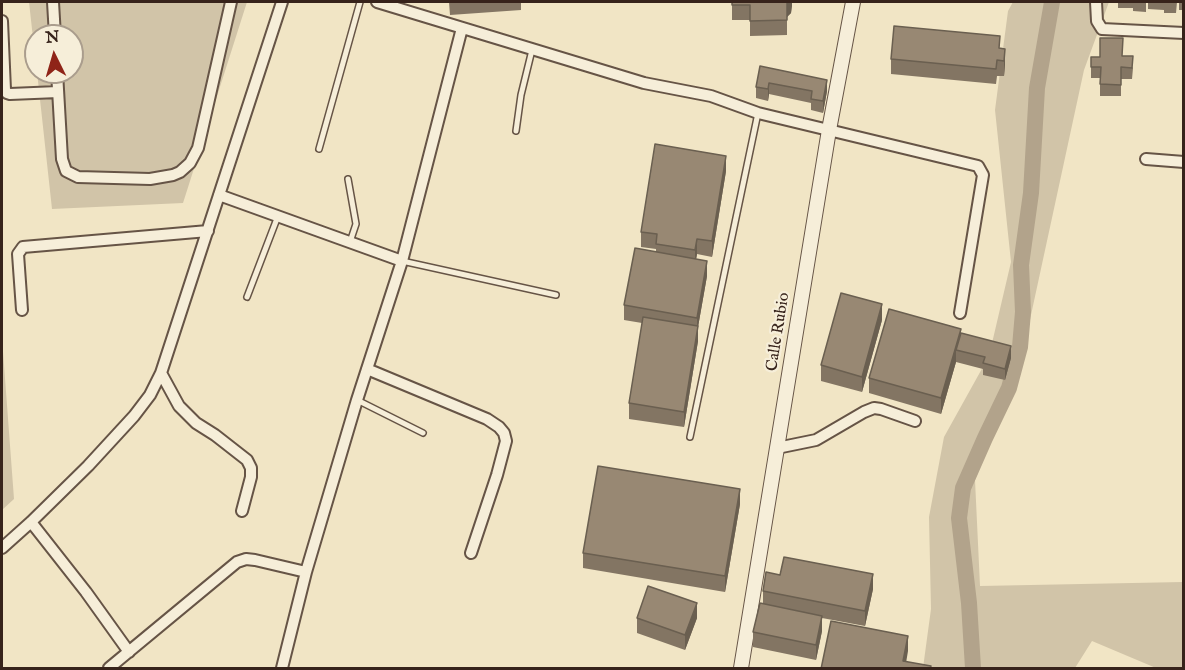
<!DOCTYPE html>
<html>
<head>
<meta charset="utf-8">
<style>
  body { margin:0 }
  #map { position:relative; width:1185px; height:670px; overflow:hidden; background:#f1e5c5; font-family:"IM FELL English",serif }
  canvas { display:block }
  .frame { position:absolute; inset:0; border:3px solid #37231b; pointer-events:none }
  .north { position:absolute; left:24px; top:24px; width:60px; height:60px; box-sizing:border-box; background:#f6eed9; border:2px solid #aa9d8d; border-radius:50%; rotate:355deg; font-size:16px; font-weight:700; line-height:24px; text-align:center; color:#37231b }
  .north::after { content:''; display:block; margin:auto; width:21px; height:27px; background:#8f2418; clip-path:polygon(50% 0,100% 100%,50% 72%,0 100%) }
</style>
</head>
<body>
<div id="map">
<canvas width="1185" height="670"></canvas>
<div class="frame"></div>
<div class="north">N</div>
</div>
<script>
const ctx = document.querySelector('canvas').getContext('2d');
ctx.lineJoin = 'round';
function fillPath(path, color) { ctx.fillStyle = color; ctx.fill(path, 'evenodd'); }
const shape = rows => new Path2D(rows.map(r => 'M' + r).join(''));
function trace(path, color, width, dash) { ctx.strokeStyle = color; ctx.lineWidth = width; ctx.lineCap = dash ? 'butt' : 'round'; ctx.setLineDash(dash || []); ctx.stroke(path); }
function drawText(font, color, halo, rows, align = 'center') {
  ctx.font = font + ' "IM FELL English",serif'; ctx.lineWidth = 4.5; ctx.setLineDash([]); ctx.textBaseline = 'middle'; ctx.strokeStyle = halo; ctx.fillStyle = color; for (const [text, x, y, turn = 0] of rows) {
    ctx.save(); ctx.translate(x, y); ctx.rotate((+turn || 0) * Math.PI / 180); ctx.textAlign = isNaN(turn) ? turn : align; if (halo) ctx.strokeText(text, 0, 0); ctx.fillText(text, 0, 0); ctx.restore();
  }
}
const green = shape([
  [29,2,247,2,183,203,52,209,37,72,72,72,72,36,36,36,36,65],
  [1013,2,1109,2,1084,70,1018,375,975,480,980,586,1183,582,1183,668,1156,668,1092,641,1075,668,923,668,931,609,929,517,944,437,989,356,1011,262,995,110,1008,11],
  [2,338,14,499,2,510]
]);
const river = shape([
  [973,668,969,603,959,518,963,488,985,438,1009,388,1020,347,1023,312,1021,265,1031,193,1037,88,1052,2]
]);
const service = shape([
  [516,131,521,95,532,50],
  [319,149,360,2],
  [348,179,356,224,350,242],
  [402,261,556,295],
  [247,297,278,216],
  [357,400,423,433],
  [690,437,758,113]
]);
const minor = shape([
  [53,2,55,36],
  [377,2,644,83,711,96,758,113,978,166,983,175,960,313],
  [1096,2,1097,21,1102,29,1184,33],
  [2,21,5,90,7,93,10,94,58,92],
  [57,72,62,159,66,171,78,177,150,179,173,175,180,172,190,163,198,148,231,2],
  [1146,159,1184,162],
  [219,195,402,261],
  [22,310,18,254,23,247,208,231],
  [367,369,487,419,499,427,504,433,506,441,497,475,471,553],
  [161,373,179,406,196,423,215,435,247,460,251,468,251,477,242,511],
  [777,448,816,440,864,412,874,408,881,409,915,421],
  [31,522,86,592,129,652],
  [2,548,31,522,88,466,134,416,150,395,161,373,282,2],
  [109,668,237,562,246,559,255,560,306,572],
  [282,668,306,572,357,400,402,261,462,28]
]);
const tertiary = shape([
  [741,668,829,130,853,2]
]);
const wall = shape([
  [449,2,521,2,521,10,450,15],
  [732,2,792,2,791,13,787,17,787,35,750,36,750,20,732,20],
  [1118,2,1146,2,1146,12,1133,11,1133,8,1118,8],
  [1148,2,1177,2,1176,13,1164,13,1164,10,1148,9],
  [1179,2,1184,2,1184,10,1179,10],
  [1000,48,1005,64,1004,76,997,76,996,84,891,74,891,59],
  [1122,56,1133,68,1132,79,1121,79,1121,96,1100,96,1100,78,1091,78,1091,67,1100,57],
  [760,66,827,91,823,113,811,110,811,103,769,94,768,101,756,98,756,87],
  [726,171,712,257,697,254,696,259,707,276,698,327,698,341,684,427,629,419,629,403,642,323,624,320,624,305,656,251,656,249,641,247,641,232],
  [882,320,862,392,821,381,821,365],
  [961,333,1011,358,1005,380,983,375,983,369,956,362,941,414,869,393,869,378],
  [740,504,725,592,583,568,583,553],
  [780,575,873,589,865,626,822,618,822,631,816,660,753,647,753,632,763,603,763,591],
  [637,618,697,618,685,650,637,633]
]);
const shadedWall = shape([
  [787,2,792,2,792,6,791,13,787,17],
  [1005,49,1005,64,1004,76,1004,61],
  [827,80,827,91,823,113,823,101],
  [769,83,769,94,768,101,768,89],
  [726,156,726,171,712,257,712,241],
  [697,239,697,254,695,266,695,250],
  [707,261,707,276,698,327,698,341,684,427,684,412,697,333,697,318],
  [882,304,882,320,862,392,862,377],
  [961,329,961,345,956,350,956,362,941,414,941,398],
  [1011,346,1011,358,1005,380,1005,369],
  [740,489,740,504,725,592,725,576],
  [873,574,873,589,865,626,865,611],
  [697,603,697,618,685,650,685,635],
  [822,616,822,631,816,660,816,645],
  [908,636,908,651,905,669,903,661]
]);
const building = shape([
  [732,2,787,2,787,20,750,21,750,5,732,5,732,2],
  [894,26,1000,36,999,48,1005,49,1004,61,997,60,996,69,891,59,894,26],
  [1100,38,1123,38,1122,56,1133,56,1132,68,1121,67,1121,85,1100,84,1101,67,1091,67,1091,57,1100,57,1100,38],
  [760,66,827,80,823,101,811,99,812,91,769,83,768,89,756,87,760,66],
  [655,144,726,156,712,241,697,239,695,250,656,244,657,234,641,232,655,144],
  [635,248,707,261,697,318,624,305,635,248],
  [841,293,882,304,862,377,821,365,841,293],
  [889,309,961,329,941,398,869,378,889,309],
  [643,317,698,326,684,412,629,403,643,317],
  [961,333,1011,346,1005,369,983,363,985,357,956,350,961,333],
  [598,466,740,489,725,576,583,553,598,466],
  [784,557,873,574,865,611,763,591,766,572,780,575,784,557],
  [648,586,697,603,685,635,637,618,648,586],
  [760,603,822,616,816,645,753,632,760,603],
  [831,621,908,636,903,661,931,666,930,669,821,669,831,621]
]);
const streetNames = [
  ["Calle Rubio",779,332,-81]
];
fillPath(green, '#d1c4a8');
trace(river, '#b2a38b', 16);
trace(service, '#665446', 8);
trace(minor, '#665446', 14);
trace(tertiary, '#665446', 16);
trace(service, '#f6eed9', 5);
trace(minor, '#f6eed9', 10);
trace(tertiary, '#f6eed9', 14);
fillPath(wall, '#837563');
fillPath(shadedWall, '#6a5f50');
fillPath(building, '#988873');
trace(building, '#6a5f50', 1.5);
drawText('16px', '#37231b', '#f6eed9', streetNames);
</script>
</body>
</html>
